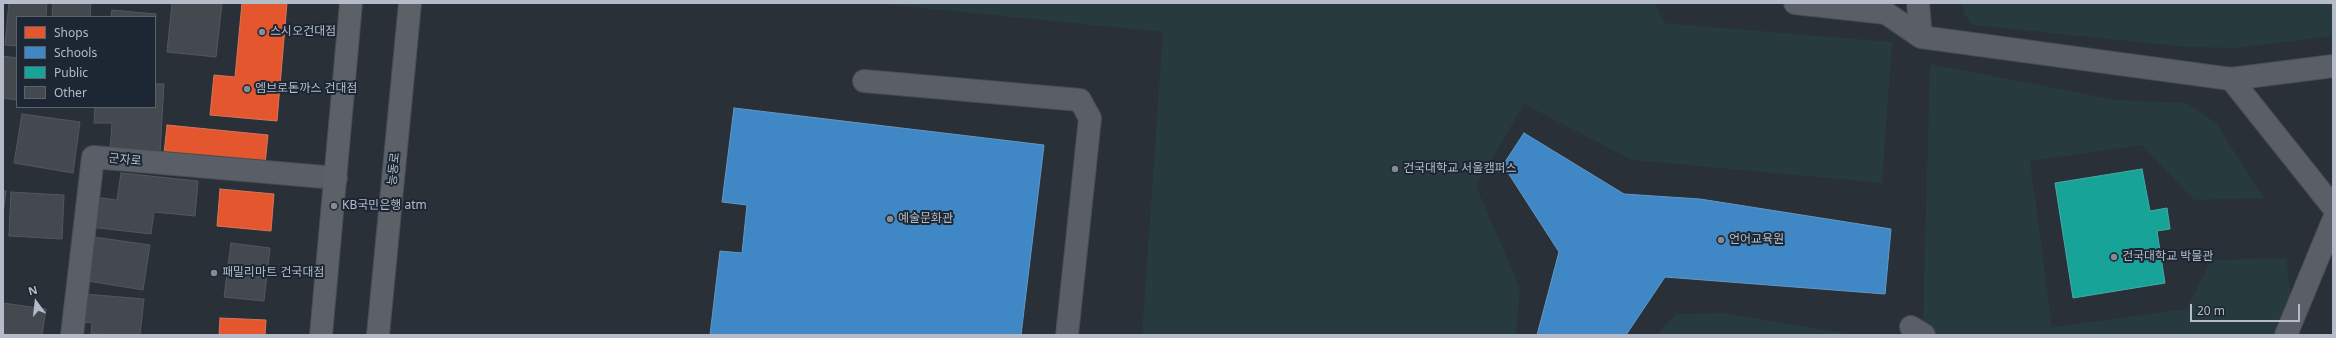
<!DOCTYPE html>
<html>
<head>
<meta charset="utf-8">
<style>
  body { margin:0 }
  #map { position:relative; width:2336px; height:338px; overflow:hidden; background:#2a3038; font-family:"Noto Sans",sans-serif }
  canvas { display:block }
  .frame { position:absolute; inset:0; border:4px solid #b4bcc9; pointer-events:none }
  .legend { position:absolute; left:16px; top:16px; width:140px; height:92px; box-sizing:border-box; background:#1d2633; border:1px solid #59626f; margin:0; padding:5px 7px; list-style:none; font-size:12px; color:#b4bcc9 }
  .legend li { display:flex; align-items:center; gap:8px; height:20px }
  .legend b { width:20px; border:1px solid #59626f }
  .north { position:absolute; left:16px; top:282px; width:40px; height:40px; -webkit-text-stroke:3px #1d2633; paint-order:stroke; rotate:345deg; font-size:11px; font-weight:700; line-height:16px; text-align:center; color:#b4bcc9 }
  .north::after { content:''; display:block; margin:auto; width:14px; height:18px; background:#b4bcc9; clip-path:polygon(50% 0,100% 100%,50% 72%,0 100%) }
  .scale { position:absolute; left:2190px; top:304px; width:110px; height:18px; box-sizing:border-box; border:2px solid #b4bcc9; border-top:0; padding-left:5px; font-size:12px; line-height:14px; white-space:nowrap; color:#b4bcc9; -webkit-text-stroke:3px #1d2633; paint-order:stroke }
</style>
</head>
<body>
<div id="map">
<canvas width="2336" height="338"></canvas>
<div class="frame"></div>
<ul class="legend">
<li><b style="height:11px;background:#e4572e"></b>Shops</li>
<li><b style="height:11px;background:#3f88c5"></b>Schools</li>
<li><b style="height:11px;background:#17a398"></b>Public</li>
<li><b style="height:11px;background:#444950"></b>Other</li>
</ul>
<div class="north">N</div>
<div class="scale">20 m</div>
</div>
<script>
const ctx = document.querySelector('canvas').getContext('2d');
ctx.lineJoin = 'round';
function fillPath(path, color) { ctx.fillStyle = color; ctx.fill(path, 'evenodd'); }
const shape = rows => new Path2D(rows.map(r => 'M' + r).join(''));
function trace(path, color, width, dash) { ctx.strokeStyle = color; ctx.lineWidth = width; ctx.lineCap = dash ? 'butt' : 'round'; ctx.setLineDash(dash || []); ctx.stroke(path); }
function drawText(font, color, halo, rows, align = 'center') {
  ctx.font = font + ' "Noto Sans","Noto Sans KR",sans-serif'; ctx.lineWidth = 4; ctx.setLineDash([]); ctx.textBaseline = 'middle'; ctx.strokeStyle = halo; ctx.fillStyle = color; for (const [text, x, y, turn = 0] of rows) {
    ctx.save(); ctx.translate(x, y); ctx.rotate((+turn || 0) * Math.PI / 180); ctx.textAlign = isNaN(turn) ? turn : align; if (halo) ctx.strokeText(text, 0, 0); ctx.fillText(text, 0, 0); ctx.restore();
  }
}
const green = shape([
  [872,3,1655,3,1664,23,1892,42,1882,183,1632,160,1524,104,1476,186,1520,288,1516,335,1142,335,1163,32],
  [1962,3,2333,3,2333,36,2235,48,2187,47,1973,25,1964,14],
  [1930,64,2117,100,2187,103,2216,123,2264,198,2194,200,2142,145,2030,161,2052,327,2187,309,2211,260,2286,258,2296,335,1912,335,1923,321],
  [1724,313,1857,335,1656,335,1676,314]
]);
const shops = shape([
  [242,3,287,3,277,121,210,115,214,75,235,77,242,3],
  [167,125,268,135,265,164,164,154,167,125],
  [220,189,274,194,271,231,217,226,220,189],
  [220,318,266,320,265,335,219,335,220,318]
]);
const schools = shape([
  [734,108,1044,145,1021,335,710,335,720,251,742,253,747,205,722,202,734,108],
  [1524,133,1624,194,1700,199,1891,229,1885,294,1665,277,1626,335,1537,335,1559,252,1503,165,1524,133]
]);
const public = shape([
  [2142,169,2150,211,2167,208,2170,229,2157,231,2165,283,2073,298,2055,183,2142,169]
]);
const building = shape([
  [9,3,47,3,46,17,17,17,17,46,5,45,9,3],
  [53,3,91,3,90,17,52,17,53,3],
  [172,3,222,3,216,57,167,52,172,3],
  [112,10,156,14,155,29,155,17,111,17,112,10],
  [3,56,17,58,17,100,3,98,3,56],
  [155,84,164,84,160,153,110,150,112,123,94,123,95,107,155,107,155,84],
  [22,114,80,122,73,173,14,163,22,114],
  [121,173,198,181,195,216,154,212,151,234,90,227,93,197,117,200,121,173],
  [3,191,6,191,3,215,3,191],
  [11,192,64,195,62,239,9,236,11,192],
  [94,237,150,245,143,290,88,281,94,237],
  [231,243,270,248,264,301,224,297,231,243],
  [85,294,144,299,140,335,91,334,92,323,82,322,85,294],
  [3,303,46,309,42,335,3,335,3,303]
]);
const minor = shape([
  [1795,3,1886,13,1921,37,2231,79],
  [1918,3,1921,37],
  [2333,66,2231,79,2333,207],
  [864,81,1080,100,1090,118,1067,335],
  [1911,327,1924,335],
  [72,335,93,157,336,178],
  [2286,335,2333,221]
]);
const major = shape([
  [321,335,351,3],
  [378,335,410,3]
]);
const markers = [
  [262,32,4,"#848b96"],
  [247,89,4,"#848b96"],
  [1395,169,4,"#848b96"],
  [334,206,4,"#848b96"],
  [890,219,4,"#848b96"],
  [1721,240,4,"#848b96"],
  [2114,257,4,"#848b96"],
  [214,273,4,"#848b96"]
];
const poiNames = [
  ["스시오건대점",270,32],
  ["엠브로돈까스 건대점",255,89],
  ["건국대학교 서울캠퍼스",1403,169],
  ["KB국민은행 atm",342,206],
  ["예술문화관",898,219],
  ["언어교육원",1729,240],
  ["건국대학교 박물관",2122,257],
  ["패밀리마트 건국대점",222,273]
];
const streetNames = [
  ["군자로",125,160,5],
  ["능동로",394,169,-84]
];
fillPath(green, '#273a3e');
fillPath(shops, '#e4572e');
trace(shops, '#d6755c', 1);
fillPath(schools, '#3f88c5');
trace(schools, '#6298c6', 1);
fillPath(public, '#17a398');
trace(public, '#46aaa7', 1);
fillPath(building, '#444950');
trace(building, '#52575f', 1);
trace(minor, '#484c53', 24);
trace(major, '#484c55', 24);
trace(minor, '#5a5e66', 22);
trace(major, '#5c6168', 22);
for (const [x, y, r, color] of markers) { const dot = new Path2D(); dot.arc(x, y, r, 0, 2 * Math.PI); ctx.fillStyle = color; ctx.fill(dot); trace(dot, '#1d2633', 1.5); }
drawText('12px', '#b4bcc9', '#1d2633', poiNames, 'left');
drawText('12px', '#b4bcc9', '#1d2633', streetNames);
</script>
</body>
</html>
